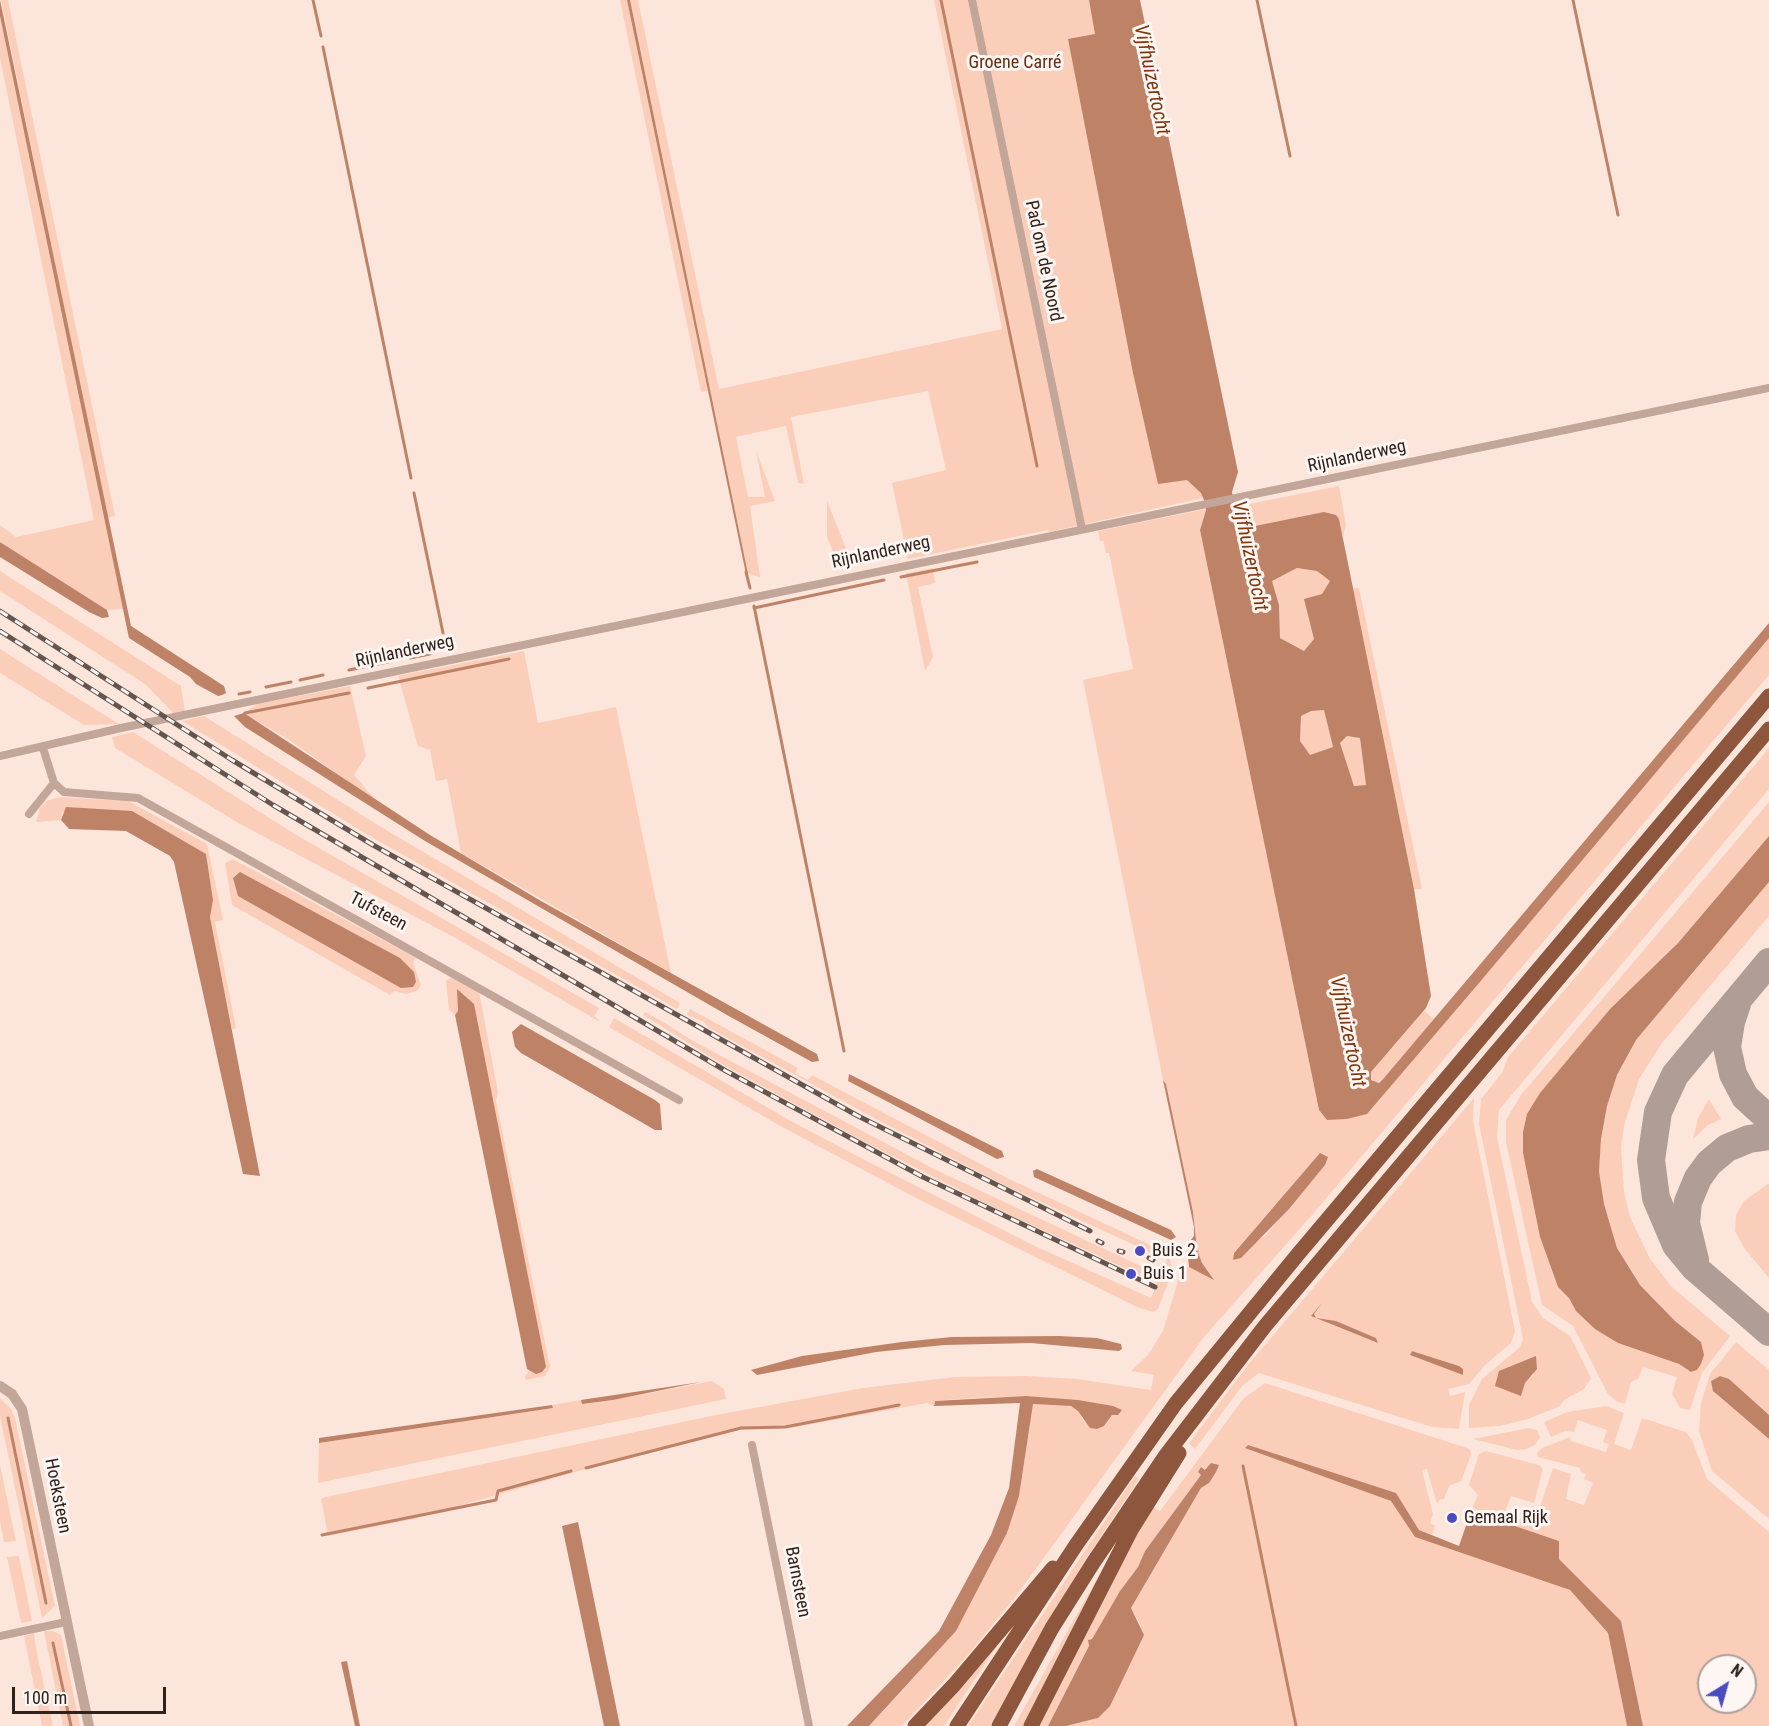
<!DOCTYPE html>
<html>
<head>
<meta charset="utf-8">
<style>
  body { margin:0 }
  #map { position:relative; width:1769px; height:1726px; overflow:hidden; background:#fce6dc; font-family:"Roboto Condensed",sans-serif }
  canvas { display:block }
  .north { position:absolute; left:1697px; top:1654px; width:60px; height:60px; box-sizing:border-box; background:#fef6f3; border:2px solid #aba19d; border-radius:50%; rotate:37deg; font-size:16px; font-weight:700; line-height:24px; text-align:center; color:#2f221d }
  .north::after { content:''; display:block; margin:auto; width:21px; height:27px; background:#4c4cc2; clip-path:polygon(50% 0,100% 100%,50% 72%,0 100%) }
  .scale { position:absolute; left:12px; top:1687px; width:154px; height:27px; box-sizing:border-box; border:3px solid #2f221d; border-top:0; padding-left:8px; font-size:18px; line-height:21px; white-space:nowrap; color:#2f221d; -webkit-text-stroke:4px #fef6f3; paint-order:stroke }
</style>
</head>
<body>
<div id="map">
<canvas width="1769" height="1726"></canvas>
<div class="north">N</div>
<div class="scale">100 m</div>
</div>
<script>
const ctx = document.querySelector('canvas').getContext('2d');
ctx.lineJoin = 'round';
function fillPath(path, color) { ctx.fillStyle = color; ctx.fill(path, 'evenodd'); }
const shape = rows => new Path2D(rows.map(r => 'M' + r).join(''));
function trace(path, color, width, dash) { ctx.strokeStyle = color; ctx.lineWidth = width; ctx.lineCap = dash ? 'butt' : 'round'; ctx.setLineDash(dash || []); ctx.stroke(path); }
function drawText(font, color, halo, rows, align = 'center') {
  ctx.font = font + ' "Roboto Condensed",sans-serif'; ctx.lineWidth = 6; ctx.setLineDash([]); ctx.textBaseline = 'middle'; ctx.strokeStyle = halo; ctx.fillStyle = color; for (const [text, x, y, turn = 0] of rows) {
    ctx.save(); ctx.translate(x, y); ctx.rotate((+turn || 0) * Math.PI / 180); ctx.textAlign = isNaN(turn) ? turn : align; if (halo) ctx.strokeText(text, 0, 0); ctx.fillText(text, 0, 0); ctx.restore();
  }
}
const green = shape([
  [1,0,8,0,115,516,107,518],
  [620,0,627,0,708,391,701,392],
  [630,0,638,0,719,389,1002,329,934,0,1092,0,1188,480,1200,489,1203,498,1049,532,1048,530,908,559,892,483,946,470,928,391,791,417,804,484,798,483,786,426,736,437,748,497,765,497,756,451,775,501,750,506,760,577,748,574],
  [0,16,104,519,124,609,107,610,0,542,0,525,16,537,94,520,0,58],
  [1339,486,1346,525,1343,537,1339,519,1255,526,1241,516,1234,507],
  [827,501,847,551,835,557,827,537],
  [1206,509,1200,530,1319,1110,1327,1120,1347,1119,1367,1114,1769,638,1769,675,1312,1215,1204,1337,1016,1596,967,1656,902,1726,869,1726,956,1631,1007,1533,1019,1496,1033,1404,1071,1406,1078,1411,1084,1422,1104,1426,1114,1413,1113,1406,1026,1396,973,1398,935,1401,934,1406,927,1403,790,1428,734,1430,613,1461,414,1519,328,1536,321,1498,716,1415,863,1388,955,1377,1026,1376,1077,1379,1151,1390,1154,1375,1131,1371,1148,1355,1163,1331,1182,1267,1189,1267,1213,1279,1202,1263,1197,1249,1193,1212,1166,1084,1163,1080,1083,680,1133,669,1109,553,1106,553,1103,541,1100,541,1098,531],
  [1325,1165,1265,1236,1232,1255,1274,1206],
  [933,568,935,583,918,587,933,657,925,671,906,573],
  [1297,568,1317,571,1330,581,1322,594,1314,639,1304,651,1280,638,1279,605,1272,581],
  [0,571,181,686,185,712,174,714,145,684,0,591],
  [1353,588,1359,588,1422,889,1414,889],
  [0,649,74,696,119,724,84,725,0,673],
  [524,651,538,723,616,707,671,973,461,853,447,779,436,781,430,750,418,746,398,676],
  [350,686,366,756,354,775,379,804,291,741,244,713,257,704],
  [1324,710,1333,747,1310,755,1300,742,1301,716,1311,711],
  [204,716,381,827,680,1003,677,1009,373,838,182,721],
  [133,732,298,836,599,1008,594,1016,602,1023,450,935,240,824,115,748,112,737],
  [1347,736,1360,738,1366,785,1354,786,1340,743],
  [1769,748,1769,789,1499,1110,1497,1137,1532,1302,1543,1318,1570,1336,1591,1378,1584,1389,1564,1400,1560,1406,1528,1419,1500,1426,1469,1428,1469,1405,1482,1379,1520,1347,1523,1339,1479,1124,1481,1099,1502,1073,1508,1057],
  [1500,1371,1534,1374,1525,1383,1521,1395],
  [60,797,128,801,207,844,223,920,215,922,236,1028,232,1029,210,917,213,900,206,854,62,812,61,820,36,822,40,808,46,801],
  [1769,802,1769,836,1678,943,1610,1009,1523,1132,1523,1153,1540,1237,1558,1287,1618,1343,1679,1364,1691,1372,1697,1370,1701,1364,1701,1342,1675,1321,1640,1285,1617,1248,1604,1204,1599,1171,1601,1139,1607,1106,1617,1075,1636,1040,1769,882,1769,916,1662,1043,1639,1079,1624,1126,1621,1148,1624,1192,1630,1217,1650,1259,1672,1287,1730,1336,1702,1373,1690,1410,1680,1408,1672,1394,1677,1377,1643,1367,1638,1379,1631,1382,1625,1404,1616,1401,1608,1394,1573,1326,1542,1305,1506,1142,1506,1120,1521,1095],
  [233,859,416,958,413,962,421,985,417,991,406,994,394,991,390,995,232,905,225,863],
  [451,977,479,992,498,1092,496,1101,550,1367,545,1376,526,1380,525,1377,530,1369,458,1012,455,1015,449,1010,446,981],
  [690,1009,798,1068,795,1073,808,1080,812,1075,1007,1178,1161,1250,1169,1257,1173,1270,1158,1309,1153,1312,1137,1307,922,1201,784,1128,609,1027,614,1018,789,1120,857,1156,1037,1247,1151,1298,1157,1283,995,1208,863,1141,722,1064,643,1015,645,1012,660,1020,693,1041,934,1169,1160,1275,1167,1260,1004,1185,874,1118,709,1028,704,1022,687,1015],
  [1424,1011,1434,1019,1384,1078,1375,1083,1370,1076,1371,1072],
  [1474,1098,1473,1121,1515,1331,1511,1343,1485,1365,1469,1384,1448,1389,1450,1396,1465,1392,1459,1429,1432,1427,1259,1373,1243,1385,1195,1449,1189,1443,1248,1365],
  [1323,1321,1336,1321,1376,1338,1378,1343],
  [1412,1351,1459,1366,1463,1374,1410,1355],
  [1709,1099,1721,1119,1708,1125,1693,1139,1698,1118],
  [1769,1183,1769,1278,1744,1248,1735,1231,1736,1215,1744,1201],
  [1736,1342,1769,1370,1769,1415,1721,1376,1712,1380,1717,1395,1769,1439,1769,1519,1712,1471,1699,1431,1701,1403,1710,1374],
  [712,1381,724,1389,726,1399,318,1483,319,1443,552,1408,552,1405,581,1400,582,1404,613,1400],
  [1265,1383,1470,1449,1471,1455,1461,1481,1449,1486,1444,1499,1440,1499,1437,1504,1427,1469,1422,1470,1433,1514,1430,1523,1435,1526,1432,1535,1419,1530,1396,1493,1246,1448,1392,1501,1415,1537,1570,1590,1608,1633,1627,1726,1066,1726,1098,1718,1141,1626,1131,1608,1201,1488,1209,1483,1205,1470,1201,1468,1198,1472,1201,1475,1145,1551,1138,1567,1120,1591,1092,1639,1088,1640,1089,1646,1048,1726,1036,1726,1116,1566,1153,1507,1160,1511,1244,1398],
  [0,1398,11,1409,15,1418,55,1606,42,1618,0,1416],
  [1606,1406,1624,1413,1614,1444,1631,1450,1642,1418,1686,1432,1692,1440,1707,1479,1769,1532,1769,1726,1643,1726,1621,1621,1559,1559,1559,1541,1471,1511,1478,1495,1469,1485,1479,1454,1486,1451,1539,1465,1543,1469,1534,1503,1511,1496,1505,1512,1534,1524,1553,1468,1571,1474,1566,1499,1584,1505,1593,1483,1584,1479,1586,1474,1580,1471,1580,1468,1538,1457,1537,1453,1542,1448,1570,1437,1571,1441,1606,1452,1609,1444,1603,1442,1607,1430,1578,1420,1574,1432,1565,1431,1551,1437,1544,1422,1567,1412],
  [1709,1666,1745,1666,1745,1702,1709,1702],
  [1529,1428,1537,1430,1540,1437,1535,1445,1526,1449,1517,1450,1473,1439],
  [0,1464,0,1465,16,1541,4,1542,0,1521],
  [1135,1476,1139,1479,1083,1563,990,1726,968,1726],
  [19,1556,32,1621,21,1623,7,1557],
  [1099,1575,1101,1576,1028,1726,1014,1726],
  [44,1631,53,1631,61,1635,80,1726,63,1726],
  [34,1633,37,1654,53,1726,42,1726,24,1636],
  [1003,1637,944,1726,919,1726]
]);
const water = shape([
  [0,0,131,626,224,686,226,693,222,695,218,696,196,684,190,677,129,638,0,16],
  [627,0,630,0,748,574,746,574],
  [1089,0,1140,0,1238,472,1232,492,1235,509,1246,521,1255,526,1324,512,1336,515,1339,519,1414,889,1431,996,1426,1008,1371,1072,1371,1080,1379,1083,1384,1078,1769,623,1769,638,1479,983,1367,1114,1347,1119,1327,1120,1319,1110,1200,530,1206,510,1204,500,1201,493,1187,480,1158,484,1133,373,1068,39,1095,34],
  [1297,568,1317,571,1330,581,1322,594,1304,599,1314,639,1304,651,1280,638,1279,605,1272,581],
  [1324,710,1333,747,1310,755,1300,741,1301,716,1311,711],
  [1347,736,1360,738,1366,785,1354,786,1340,743],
  [0,542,107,610,109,617,102,618,89,612,0,557],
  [244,713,430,835,541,901,817,1054,819,1061,812,1062,727,1015,425,841,245,727,234,716],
  [66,807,132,811,206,854,213,900,210,917,260,1176,243,1174,174,862,170,856,126,831,69,829,61,820],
  [1769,836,1769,882,1636,1040,1617,1075,1607,1106,1601,1139,1599,1171,1604,1204,1617,1248,1640,1285,1675,1321,1701,1342,1704,1355,1701,1364,1697,1370,1691,1372,1679,1364,1618,1343,1595,1329,1576,1311,1569,1298,1558,1287,1540,1237,1523,1153,1523,1132,1527,1114,1540,1093,1610,1009,1678,943],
  [240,872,400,958,414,972,416,982,413,987,401,988,238,896,233,878],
  [457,989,474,1004,546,1367,542,1372,536,1374,527,1369,455,1015,458,1011],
  [521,1024,655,1100,660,1104,662,1130,655,1130,521,1053,515,1047,512,1032],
  [849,1074,1002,1151,1004,1157,997,1159,848,1081],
  [1163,1080,1166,1084,1193,1212,1197,1249,1202,1263,1214,1280,1189,1267,1187,1245,1194,1236,1194,1227],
  [1320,1153,1328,1157,1325,1165,1289,1209,1241,1258,1233,1260,1234,1253],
  [1037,1169,1171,1230,1176,1237,1171,1240,1034,1177,1033,1171],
  [1322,1303,1314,1314,1316,1318,1336,1321,1376,1338,1378,1343,1311,1316],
  [1059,1336,1097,1338,1121,1344,1122,1349,1119,1351,1031,1343,944,1345,876,1352,757,1375,751,1370,802,1356,902,1342,952,1337],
  [1412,1351,1459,1366,1463,1369,1463,1375,1410,1355],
  [1536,1356,1537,1369,1525,1383,1521,1396,1495,1386,1499,1371],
  [1720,1376,1729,1379,1769,1415,1769,1439,1713,1391,1711,1381],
  [701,1382,613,1400,582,1404,581,1400],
  [1026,1396,1078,1400,1113,1406,1122,1410,1118,1415,1112,1415,1104,1426,1097,1429,1090,1428,1078,1411,1071,1406,1033,1404,1019,1496,1007,1533,956,1631,869,1726,847,1726,939,1631,991,1535,1009,1488,1020,1403,934,1406,935,1401],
  [552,1405,553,1408,319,1443,319,1438],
  [1248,1445,1396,1493,1419,1530,1459,1546,1471,1511,1559,1541,1559,1559,1621,1621,1643,1726,1627,1726,1608,1633,1570,1590,1415,1537,1391,1501,1245,1448],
  [1211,1463,1219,1465,1216,1472,1209,1483,1201,1488,1131,1608,1144,1635,1110,1706,1098,1718,1066,1726,1048,1726,1089,1646,1088,1640,1092,1639,1120,1591,1138,1567,1145,1551,1201,1475,1198,1472,1201,1467,1205,1470],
  [578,1522,620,1726,604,1726,562,1526],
  [347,1661,360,1726,355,1726,341,1662]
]);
const stream = shape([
  [313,0,321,36],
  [941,0,1037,466],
  [1257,0,1290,156],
  [1573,0,1618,215],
  [323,47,411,478],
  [414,493,443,633],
  [746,572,750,588],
  [901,577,977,562],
  [754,606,844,1051],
  [754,608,884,580],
  [410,658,430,654],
  [349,670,392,661],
  [300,680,323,675],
  [266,687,291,682],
  [368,688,509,659],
  [239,694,250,692],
  [245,713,349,693],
  [8,1418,46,1603],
  [1243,1466,1296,1726],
  [586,1468,741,1428,785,1427,899,1405],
  [322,1535,496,1500,498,1491,571,1471],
  [53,1643,71,1726]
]);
const taxiway = shape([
  [1769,962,1675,1075,1658,1112,1651,1160,1656,1198,1676,1245,1695,1268,1769,1332],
  [1737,1004,1731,1022,1727,1047,1733,1074,1745,1097,1769,1119],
  [1695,1260,1686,1223,1688,1202,1698,1178,1709,1163,1727,1148,1749,1139,1769,1136]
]);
const minor = shape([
  [972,0,1082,529],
  [43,748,54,783,64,792,138,798,679,1100],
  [0,756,121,728,1769,388],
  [29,814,54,783],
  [752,1445,809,1726],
  [0,1636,66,1622]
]);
const tertiary = shape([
  [0,1386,12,1394,22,1409,89,1726]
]);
const motorway = shape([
  [915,1726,954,1685,1053,1568],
  [957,1726,1076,1545,1176,1403,1299,1253,1769,696],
  [999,1726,1052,1628,1093,1563,1166,1455,1265,1326,1769,729],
  [1031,1726,1131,1530,1179,1453]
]);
const rail = shape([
  [0,611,232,760,373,845,858,1116,1090,1231],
  [0,631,273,805,726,1071,923,1177,1155,1287],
  [1098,1241,1102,1243],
  [1119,1251,1123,1252],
  [1149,1258,1153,1260]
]);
const markers = [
  [1140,1251,6,"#4c4cc2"],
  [1131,1274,6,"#4c4cc2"],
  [1452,1518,6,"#4c4cc2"]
];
const parkNames = [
  ["Groene Carré",1015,63]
];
const streetNames = [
  ["Pad om de Noord",1043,261,78],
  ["Rijnlanderweg",1357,457,-12],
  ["Rijnlanderweg",881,553,-12],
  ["Rijnlanderweg",405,652,-12],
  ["Tufsteen",378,912,28],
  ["Hoeksteen",57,1496,79],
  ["Barnsteen",797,1582,79]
];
const poiNames = [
  ["Buis 2",1152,1251],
  ["Buis 1",1143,1274],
  ["Gemaal Rijk",1464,1518]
];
const waterNames = [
  ["Vijfhuizertocht",1151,80,78],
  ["Vijfhuizertocht",1249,556,78],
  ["Vijfhuizertocht",1347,1032,78]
];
fillPath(green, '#fbceba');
fillPath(water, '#be8267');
trace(stream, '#be8267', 3);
trace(taxiway, '#b09e96', 28);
trace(minor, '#c2a699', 8);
trace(tertiary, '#c2a699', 10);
trace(motorway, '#8e563c', 15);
trace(rail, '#65554f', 5);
trace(rail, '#fef6f3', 3, [9]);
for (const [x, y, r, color] of markers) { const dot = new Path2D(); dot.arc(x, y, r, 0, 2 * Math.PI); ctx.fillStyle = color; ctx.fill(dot); trace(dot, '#fef6f3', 2); }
drawText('18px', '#662d10', '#fef6f3', parkNames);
drawText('18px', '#2f221d', '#fef6f3', streetNames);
drawText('18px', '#2f221d', '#fef6f3', poiNames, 'left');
drawText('italic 20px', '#7f350b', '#fef6f3', waterNames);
</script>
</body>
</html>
